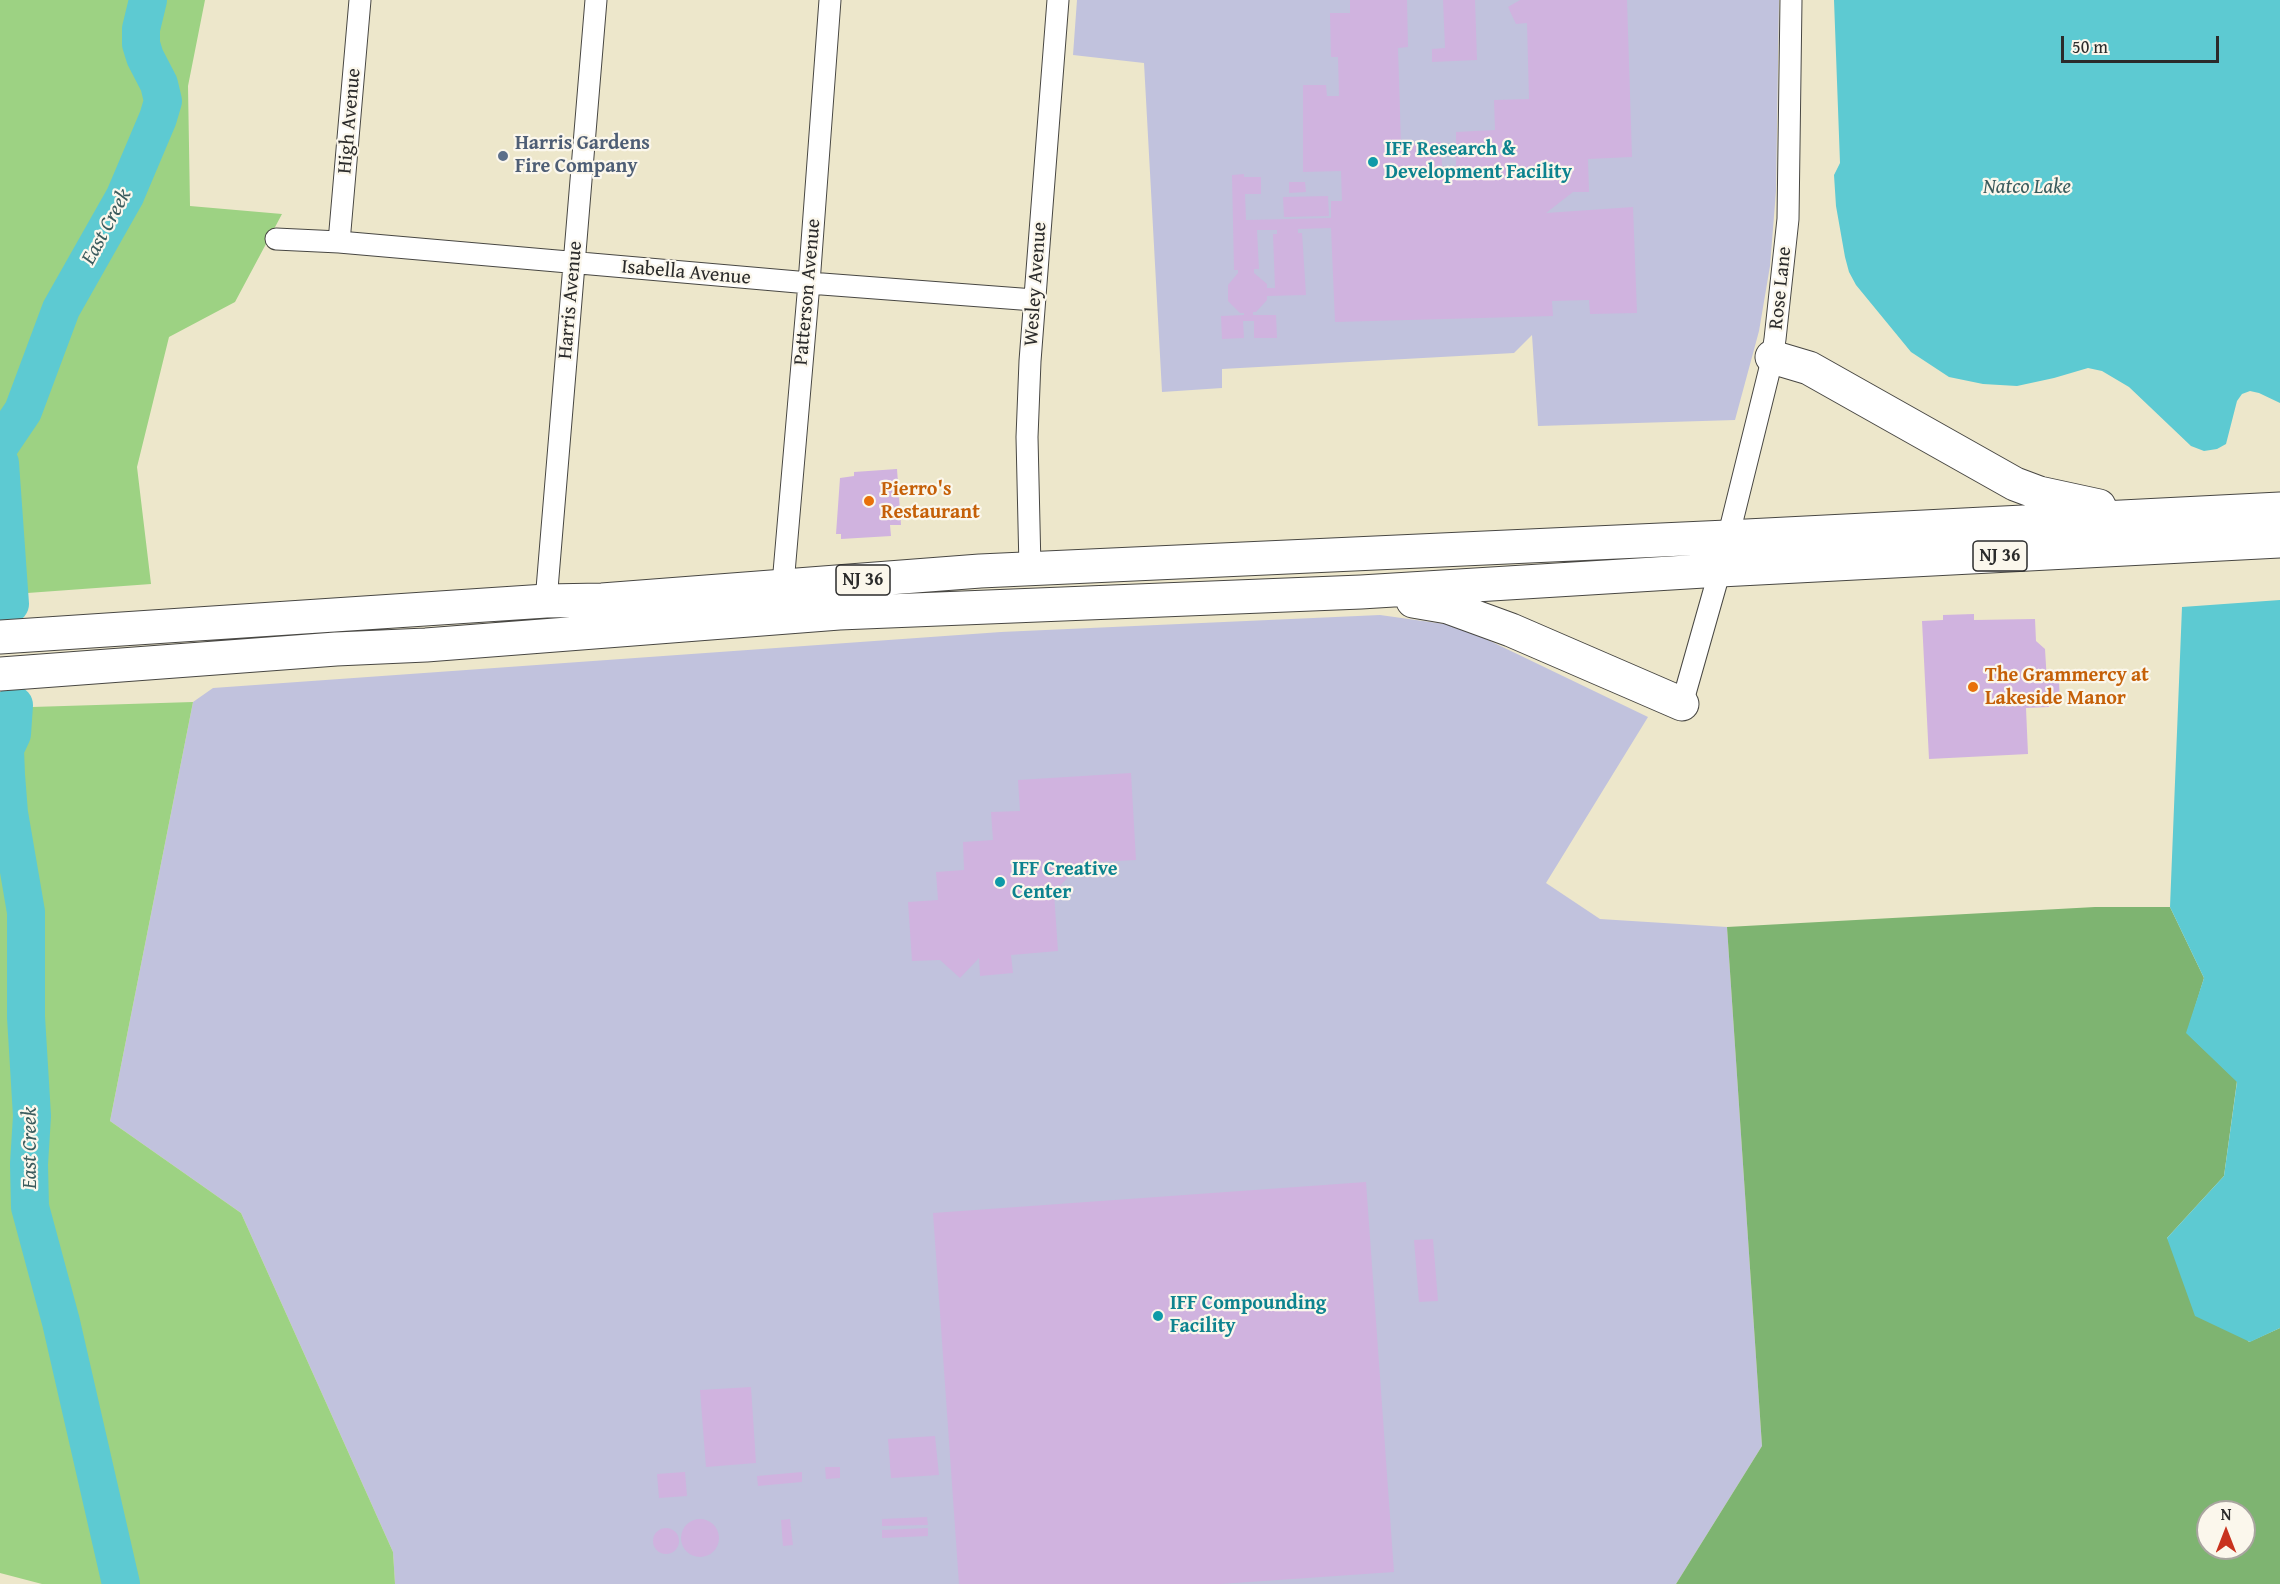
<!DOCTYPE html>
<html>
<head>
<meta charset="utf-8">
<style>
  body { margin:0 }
  #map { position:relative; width:2280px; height:1584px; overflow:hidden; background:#ede7cb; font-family:"Gentium Book Plus",serif }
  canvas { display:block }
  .north { position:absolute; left:2196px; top:1500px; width:60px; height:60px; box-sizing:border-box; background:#fbf7ec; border:2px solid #a8a59f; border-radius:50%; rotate:0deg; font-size:16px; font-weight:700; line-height:24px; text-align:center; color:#2b2b2b }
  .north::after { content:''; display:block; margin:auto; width:21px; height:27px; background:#c8321e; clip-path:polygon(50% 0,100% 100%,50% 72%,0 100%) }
  .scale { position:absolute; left:2061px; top:36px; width:158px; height:27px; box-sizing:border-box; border:3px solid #2b2b2b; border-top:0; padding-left:8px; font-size:18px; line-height:21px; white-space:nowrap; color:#2b2b2b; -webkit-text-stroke:4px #fbf7ec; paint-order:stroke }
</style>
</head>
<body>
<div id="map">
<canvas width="2280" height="1584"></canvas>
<div class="north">N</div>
<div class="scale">50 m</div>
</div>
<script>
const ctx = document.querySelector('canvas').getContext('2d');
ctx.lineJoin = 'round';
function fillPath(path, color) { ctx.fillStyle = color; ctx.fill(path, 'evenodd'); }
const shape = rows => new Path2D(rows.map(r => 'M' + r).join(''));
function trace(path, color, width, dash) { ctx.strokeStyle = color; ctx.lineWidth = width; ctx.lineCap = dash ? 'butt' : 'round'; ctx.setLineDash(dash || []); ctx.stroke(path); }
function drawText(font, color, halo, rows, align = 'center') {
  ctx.font = font + ' "Gentium Book Plus",serif'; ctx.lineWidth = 4.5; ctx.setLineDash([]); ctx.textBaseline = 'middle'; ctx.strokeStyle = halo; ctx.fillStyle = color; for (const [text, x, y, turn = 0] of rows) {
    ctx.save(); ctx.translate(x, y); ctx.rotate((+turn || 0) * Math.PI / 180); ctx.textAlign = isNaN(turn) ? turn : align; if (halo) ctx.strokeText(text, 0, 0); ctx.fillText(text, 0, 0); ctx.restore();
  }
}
const industrial = shape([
  [1077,0,1779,0,1776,191,1770,266,1759,331,1735,420,1538,426,1532,335,1514,353,1222,369,1222,388,1162,392,1144,63,1073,55],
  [1380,615,1459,626,1648,717,1546,883,1600,919,1727,927,1762,1446,1676,1584,395,1584,393,1552,241,1213,110,1121,193,702,213,688,1001,632]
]);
const green = shape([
  [0,0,205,0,188,86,190,206,282,214,235,302,169,337,137,467,151,584,0,595],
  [193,702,110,1121,241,1213,393,1552,395,1584,42,1584,0,1573,0,708]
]);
const forest = shape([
  [2095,907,2170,907,2204,978,2187,1033,2237,1081,2224,1176,2167,1238,2249,1342,2280,1328,2280,1584,1676,1584,1762,1446,1727,927],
  [2208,1512,2244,1512,2244,1548,2208,1548]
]);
const water = shape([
  [1834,0,2280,0,2280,403,2259,393,2250,391,2242,394,2237,401,2226,444,2217,449,2204,451,2191,446,2129,387,2102,371,2088,368,2054,378,2017,386,1983,384,1949,377,1911,352,1856,285,1849,272,1845,257,1836,206,1834,175,1840,163],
  [2280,600,2280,1328,2250,1342,2195,1316,2167,1238,2224,1176,2237,1082,2186,1033,2204,978,2170,907,2182,607]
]);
const river = shape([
  [0,445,23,411,61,309,125,196,158,118,163,101,159,84,145,57,141,44,141,29,148,0],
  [0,463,10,604],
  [14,705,12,734,5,749,6,775,9,813,26,912,26,1017,32,1116,29,1164,30,1207,61,1322,121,1584]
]);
const building = shape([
  [1350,0,1407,0,1408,47,1398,48,1401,144,1441,142,1442,167,1456,166,1456,132,1495,130,1494,100,1529,99,1527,23,1516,24,1508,7,1520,0,1627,0,1632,157,1588,159,1589,192,1573,192,1546,213,1633,207,1637,313,1590,314,1589,300,1552,301,1553,316,1335,322,1331,228,1298,229,1298,233,1302,233,1306,295,1267,296,1267,300,1256,312,1253,312,1253,315,1276,315,1277,338,1254,338,1254,321,1243,321,1244,338,1222,339,1221,316,1244,315,1244,313,1240,313,1228,301,1228,285,1238,273,1238,270,1234,270,1232,175,1244,174,1244,177,1261,177,1261,194,1245,194,1246,220,1331,218,1331,201,1342,201,1341,171,1303,172,1303,85,1326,85,1327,96,1339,96,1338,57,1331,57,1330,13,1350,13],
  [1257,230,1277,230,1277,234,1273,234,1275,288,1267,288,1267,284,1254,273,1254,269,1259,269],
  [1443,0,1475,0,1477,60,1432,62,1432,49,1445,48],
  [1289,182,1305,182,1306,192,1289,193],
  [1328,196,1329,216,1284,217,1283,197],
  [897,469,901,525,890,525,891,536,841,539,841,534,836,534,840,478,854,476,854,472],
  [1974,614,1974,620,2035,619,2036,641,2045,649,2047,682,2059,681,2060,703,2049,704,2049,707,2026,708,2028,754,1929,759,1922,621,1943,620,1943,615],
  [1131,773,1136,860,1080,863,1054,893,1058,951,1011,955,1013,973,980,976,979,958,960,978,940,960,912,961,908,902,938,900,936,872,964,870,963,842,993,840,991,812,1020,811,1018,780],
  [1366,1182,1394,1572,1220,1584,959,1584,933,1213],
  [1433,1239,1438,1301,1419,1302,1414,1240],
  [751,1387,756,1463,706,1467,700,1390],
  [935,1436,939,1475,891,1478,888,1439],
  [825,1467,840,1467,840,1478,826,1479],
  [685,1472,687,1496,659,1498,657,1474],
  [802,1472,802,1482,758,1486,757,1476],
  [927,1517,928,1525,882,1526,882,1519],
  '681 1538a19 19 0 1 1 38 0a19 19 0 1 1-38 0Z',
  [790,1519,793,1545,783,1546,781,1520],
  [928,1528,928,1536,882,1538,882,1530],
  '653 1541a13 13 0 1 1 26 0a13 13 0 1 1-26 0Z'
]);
const street = shape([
  [276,239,339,242,809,283,1034,300],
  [339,242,360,0],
  [1030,568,1027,437,1030,361,1058,0],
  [783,584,809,283,830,0],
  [546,601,596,0],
  [1682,704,1720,570,1771,364,1775,339,1788,219,1791,0]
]);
const highway = shape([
  [1772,357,1809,368,2015,484,2039,493,2099,506],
  [1413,601,1448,607,1511,630,1682,704],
  [0,637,546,601,602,600,980,571,1727,537,2280,509],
  [0,674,336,649,426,645,839,613,1361,592,1720,570,2280,541]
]);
const markers = [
  [503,156,6,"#5c6f8a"],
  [1373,162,6,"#0f9aa8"],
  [869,501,6,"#e8710a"],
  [1973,687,6,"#e8710a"],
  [1000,882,6,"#0f9aa8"],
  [1158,1316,6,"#0f9aa8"]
];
const shields = [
  [2000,556,54],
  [863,580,54]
];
const shieldNames = [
  ["NJ 36",2000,556],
  ["NJ 36",863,580]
];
const streetNames = [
  ["High Avenue",350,121,-85],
  ["Isabella Avenue",686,273,5],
  ["Wesley Avenue",1036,284,-86],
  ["Rose Lane",1781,288,-84],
  ["Patterson Avenue",808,292,-85],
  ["Harris Avenue",571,300,-85]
];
const serviceNames = [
  ["Harris Gardens",515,144],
  ["Fire Company",515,167]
];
const cultureNames = [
  ["IFF Research &",1385,150],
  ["Development Facility",1385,173],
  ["IFF Creative",1012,870],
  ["Center",1012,893],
  ["IFF Compounding",1170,1304],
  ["Facility",1170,1327]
];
const foodNames = [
  ["Pierro's",881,490],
  ["Restaurant",881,513],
  ["The Grammercy at",1985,676],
  ["Lakeside Manor",1985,699]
];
const waterNames = [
  ["Natco Lake",2027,188],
  ["East Creek",107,227,-62],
  ["East Creek",31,1148,-90]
];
fillPath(industrial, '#c1c2dd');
fillPath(green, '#9dd283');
fillPath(forest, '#7eb471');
fillPath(water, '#5dcad2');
trace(river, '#5dcad2', 38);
fillPath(building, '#d0b3df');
trace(street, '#484743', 23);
trace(highway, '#484743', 35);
trace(street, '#fff', 21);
trace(highway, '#fff', 33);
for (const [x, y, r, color] of markers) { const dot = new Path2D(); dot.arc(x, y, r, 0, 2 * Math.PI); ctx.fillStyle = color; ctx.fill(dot); trace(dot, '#fbf7ec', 2); }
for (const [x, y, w] of shields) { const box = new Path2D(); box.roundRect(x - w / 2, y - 15, w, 30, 4.5); ctx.fillStyle = '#fbf7ec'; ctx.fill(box); trace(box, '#2b2b2b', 1.5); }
drawText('bold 18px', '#2b2b2b', null, shieldNames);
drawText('20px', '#2b2b2b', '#fbf7ec', streetNames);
drawText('bold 20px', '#4e5e75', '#fbf7ec', serviceNames, 'left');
drawText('bold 20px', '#0d838f', '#fbf7ec', cultureNames, 'left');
drawText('bold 20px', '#c56008', '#fbf7ec', foodNames, 'left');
drawText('italic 21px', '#3a5b5d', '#fbf7ec', waterNames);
</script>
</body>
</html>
